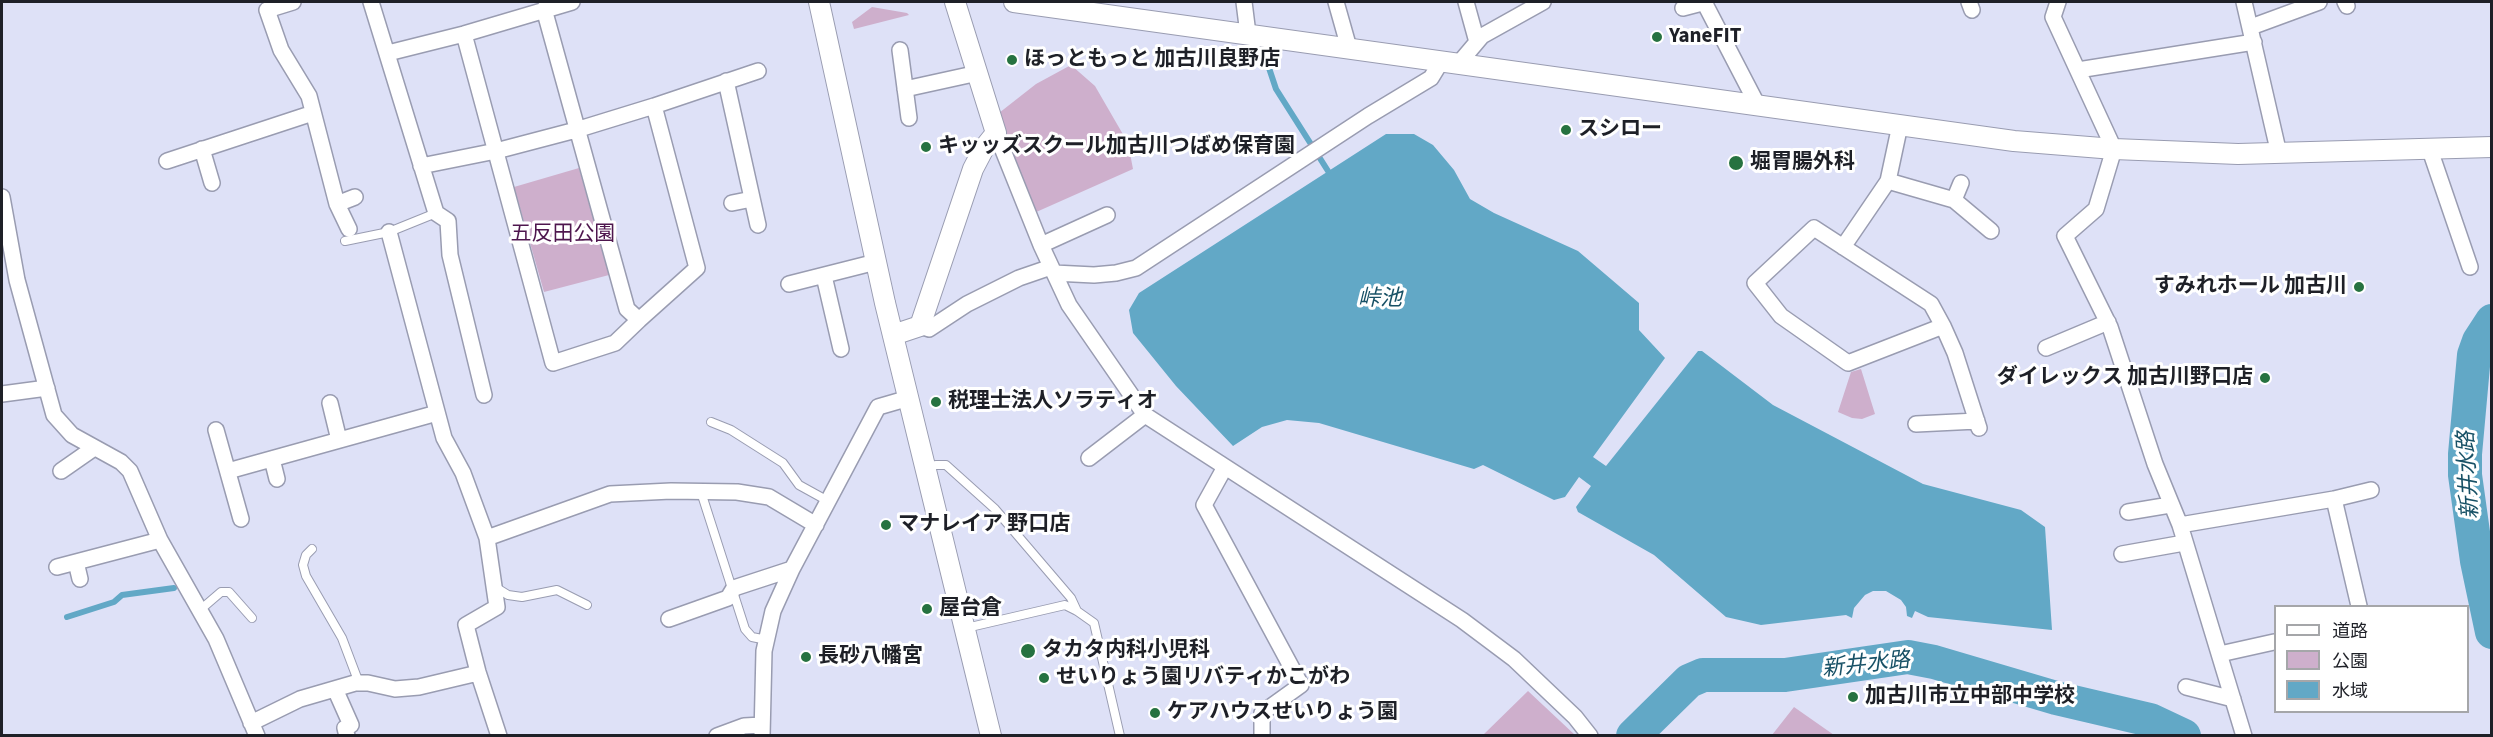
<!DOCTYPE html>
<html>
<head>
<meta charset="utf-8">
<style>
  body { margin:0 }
  #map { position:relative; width:2493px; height:737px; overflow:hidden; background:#dee1f7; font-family:"Source Sans 3","Noto Sans JP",sans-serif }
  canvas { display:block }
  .frame { position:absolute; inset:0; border:3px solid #1e2027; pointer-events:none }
  .legend { position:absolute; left:2274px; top:605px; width:195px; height:108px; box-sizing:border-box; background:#fff; border:2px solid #a5a6a9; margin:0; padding:8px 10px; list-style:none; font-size:18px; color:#1e2027 }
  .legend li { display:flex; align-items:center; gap:12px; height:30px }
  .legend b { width:30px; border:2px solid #a5a6a9 }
</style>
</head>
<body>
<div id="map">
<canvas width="2493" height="737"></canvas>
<div class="frame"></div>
<ul class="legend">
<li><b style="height:8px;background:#fff"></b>道路</li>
<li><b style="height:16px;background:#ceafcc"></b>公園</li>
<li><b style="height:16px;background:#62a8c6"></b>水域</li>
</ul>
</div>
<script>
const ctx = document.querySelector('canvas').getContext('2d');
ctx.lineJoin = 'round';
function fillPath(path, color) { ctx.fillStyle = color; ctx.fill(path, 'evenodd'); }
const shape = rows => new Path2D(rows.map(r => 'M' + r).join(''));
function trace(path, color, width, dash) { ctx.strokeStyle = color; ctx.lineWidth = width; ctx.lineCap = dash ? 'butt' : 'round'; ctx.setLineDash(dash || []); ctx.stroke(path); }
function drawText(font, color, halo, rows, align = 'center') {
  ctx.font = font + ' "Source Sans 3","Noto Sans JP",sans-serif'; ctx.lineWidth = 6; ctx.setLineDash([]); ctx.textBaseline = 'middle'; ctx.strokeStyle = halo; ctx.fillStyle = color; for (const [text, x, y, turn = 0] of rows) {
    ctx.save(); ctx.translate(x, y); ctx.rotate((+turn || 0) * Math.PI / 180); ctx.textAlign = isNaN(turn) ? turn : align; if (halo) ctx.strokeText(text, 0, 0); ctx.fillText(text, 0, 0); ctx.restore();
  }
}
const green = shape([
  [872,7,907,13,909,15,854,29,852,22],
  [1071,65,1095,86,1128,143,1133,169,1034,213,1014,163,999,113,1036,84],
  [579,168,609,275,544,292,514,187],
  [1861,369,1875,414,1862,419,1852,418,1838,412,1851,372],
  [1528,691,1575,735,1483,735],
  [1794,707,1834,735,1772,735]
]);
const water = shape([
  [1386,134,1414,134,1433,145,1454,170,1470,199,1494,213,1578,251,1639,303,1639,330,1665,358,1593,457,1606,466,1698,351,1702,351,1773,405,1923,484,2021,510,2045,527,2052,630,1928,617,1915,611,1912,618,1907,616,1906,607,1901,600,1886,591,1873,591,1865,595,1854,608,1852,618,1846,615,1761,625,1726,617,1654,555,1578,512,1576,507,1591,486,1579,477,1565,497,1554,500,1483,465,1474,469,1319,423,1287,420,1262,427,1233,446,1176,386,1133,333,1129,310,1139,293]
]);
const stream = shape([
  [1263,50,1276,89,1328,171],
  [67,617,114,602,122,595,174,588]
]);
const river = shape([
  [2492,321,2479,341,2474,355,2465,454,2465,475,2477,561,2492,632],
  [1633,736,1689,681,1703,675,1785,675,1908,657,1934,662,2056,698,2150,720,2184,736]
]);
const service = shape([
  [345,241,389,232,436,213],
  [711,422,731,430,783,463,799,485,828,501],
  [936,465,946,465,995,509,1071,598,1077,611],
  [701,492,745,629,752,637,767,640],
  [312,549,306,555,303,565,306,576,342,638,359,683],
  [495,587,508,595,522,597,557,590,587,605],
  [200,610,221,592,229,592,252,618],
  [966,628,1065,605,1077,611,1094,623,1120,736]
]);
const minor = shape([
  [293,2,267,10,281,50,309,96,337,204,349,229],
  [371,2,436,213,448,221,450,255,484,395],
  [1244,2,1248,34],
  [1336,2,1349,48],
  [1466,2,1477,42],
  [1704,2,1758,106],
  [1969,2,1972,10],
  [2058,2,2053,17,2114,149,2096,209,2065,236,2110,327,2155,464,2180,525,2244,736],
  [2244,2,2279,154],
  [2345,2,2347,6],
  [1683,8,1706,2],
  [2251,27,2319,2],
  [464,34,553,363,615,343,639,320,627,309,544,9],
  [900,50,909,118],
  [388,53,464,34,572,2],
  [1460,62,1482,36,1543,2],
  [2078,70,2254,42],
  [726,81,758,225],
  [905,89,978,73],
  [996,133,1041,245,1069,305,1145,415,1462,620,1514,659,1575,717,1590,736],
  [202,149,212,183],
  [2430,150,2470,267],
  [167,161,313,113],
  [421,166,496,151,576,130,654,106,758,71],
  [1888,181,1954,200,1991,231],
  [2,197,17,280,54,415,72,435,121,462,130,471,160,540,216,639,257,736],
  [1954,200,1961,183],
  [732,203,752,199],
  [337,204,355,197],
  [389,232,444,438,463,473,487,538,497,607,466,625,478,672,499,736],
  [1041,245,1107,215],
  [1843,247,1888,181,1900,125],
  [1054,273,1094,275,1116,273,1136,268,1368,116,1431,78,1442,60],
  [824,276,841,349],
  [789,284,876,262],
  [639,320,697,268,654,106],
  [920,326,929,329,967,304,1019,278,1051,267],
  [1943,326,1848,363,1781,316,1755,283,1814,228,1931,304,1943,326,1955,353,1979,428],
  [2046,348,2108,322],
  [2,394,47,388],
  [330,403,339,440],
  [1916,424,1977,421],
  [216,430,241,519],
  [1089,458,1145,415],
  [272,459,277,479],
  [1225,467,1204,505,1301,685,1262,713,1262,736],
  [61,471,94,448],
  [228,471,437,413],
  [2334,499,2359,606],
  [2128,512,2170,505],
  [2180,525,2334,499,2371,490],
  [487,538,610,494,671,491,737,492,769,497,816,525],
  [2122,554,2184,543],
  [76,562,80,579],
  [57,567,160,540],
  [669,619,728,598,734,588,792,569],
  [2220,654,2274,642],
  [2186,687,2233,699],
  [335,689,351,725,345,728,347,736],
  [251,723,300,699,355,683,368,683,395,689,419,687,478,673],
  [717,736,744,726,762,725],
  [762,736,764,651,773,611,792,569,878,407,909,398]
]);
const tertiary = shape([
  [819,2,885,303,991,736],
  [1014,2,2014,141,2114,149,2238,154,2492,147],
  [893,335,920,326,973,169,984,148,996,133,955,2]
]);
const markers = [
  [1657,37,6,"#267240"],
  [1012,60,6,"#267240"],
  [1566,130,6,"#267240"],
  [926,147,6,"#267240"],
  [1736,163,8,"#267240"],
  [2359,287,6,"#267240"],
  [2265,378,6,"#267240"],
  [936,402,6,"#267240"],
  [886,525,6,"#267240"],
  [927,609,6,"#267240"],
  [1028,651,8,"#267240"],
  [806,657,6,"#267240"],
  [1044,678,6,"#267240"],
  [1853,697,6,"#267240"],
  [1155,713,6,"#267240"]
];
const poiNames = [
  ["YaneFIT",1669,37],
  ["ほっともっと 加古川良野店",1024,60],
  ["スシロー",1578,130],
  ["キッッズスクール加古川つばめ保育園",938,147],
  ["堀胃腸外科",1750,163],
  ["すみれホール 加古川",2347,287,"right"],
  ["ダイレックス 加古川野口店",2253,378,"right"],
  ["税理士法人ソラティオ",948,402],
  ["マナレイア 野口店",898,525],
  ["屋台倉",939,609],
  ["タカタ内科小児科",1042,651],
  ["長砂八幡宮",818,657],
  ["せいりょう園リバティかこがわ",1056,678],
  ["加古川市立中部中学校",1865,697],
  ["ケアハウスせいりょう園",1167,713]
];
const parkNames = [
  ["五反田公園",563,235]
];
const waterNames = [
  ["峠池",1380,300],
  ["新井水路",2470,475,-93],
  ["新井水路",1866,666,-6]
];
fillPath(green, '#ceafcc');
fillPath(water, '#62a8c6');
trace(stream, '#62a8c6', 6);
trace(river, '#62a8c6', 34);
trace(service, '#999cb1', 10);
trace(minor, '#999cb1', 18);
trace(tertiary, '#999cb1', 22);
trace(service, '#fff', 8);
trace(minor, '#fff', 15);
trace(tertiary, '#fff', 20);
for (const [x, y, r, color] of markers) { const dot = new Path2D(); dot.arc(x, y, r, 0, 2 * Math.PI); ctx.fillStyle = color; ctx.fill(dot); trace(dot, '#fff', 2); }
drawText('bold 21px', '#1e2027', '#fff', poiNames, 'left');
drawText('21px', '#4e164e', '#fff', parkNames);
drawText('italic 22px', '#185166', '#fff', waterNames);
</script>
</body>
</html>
